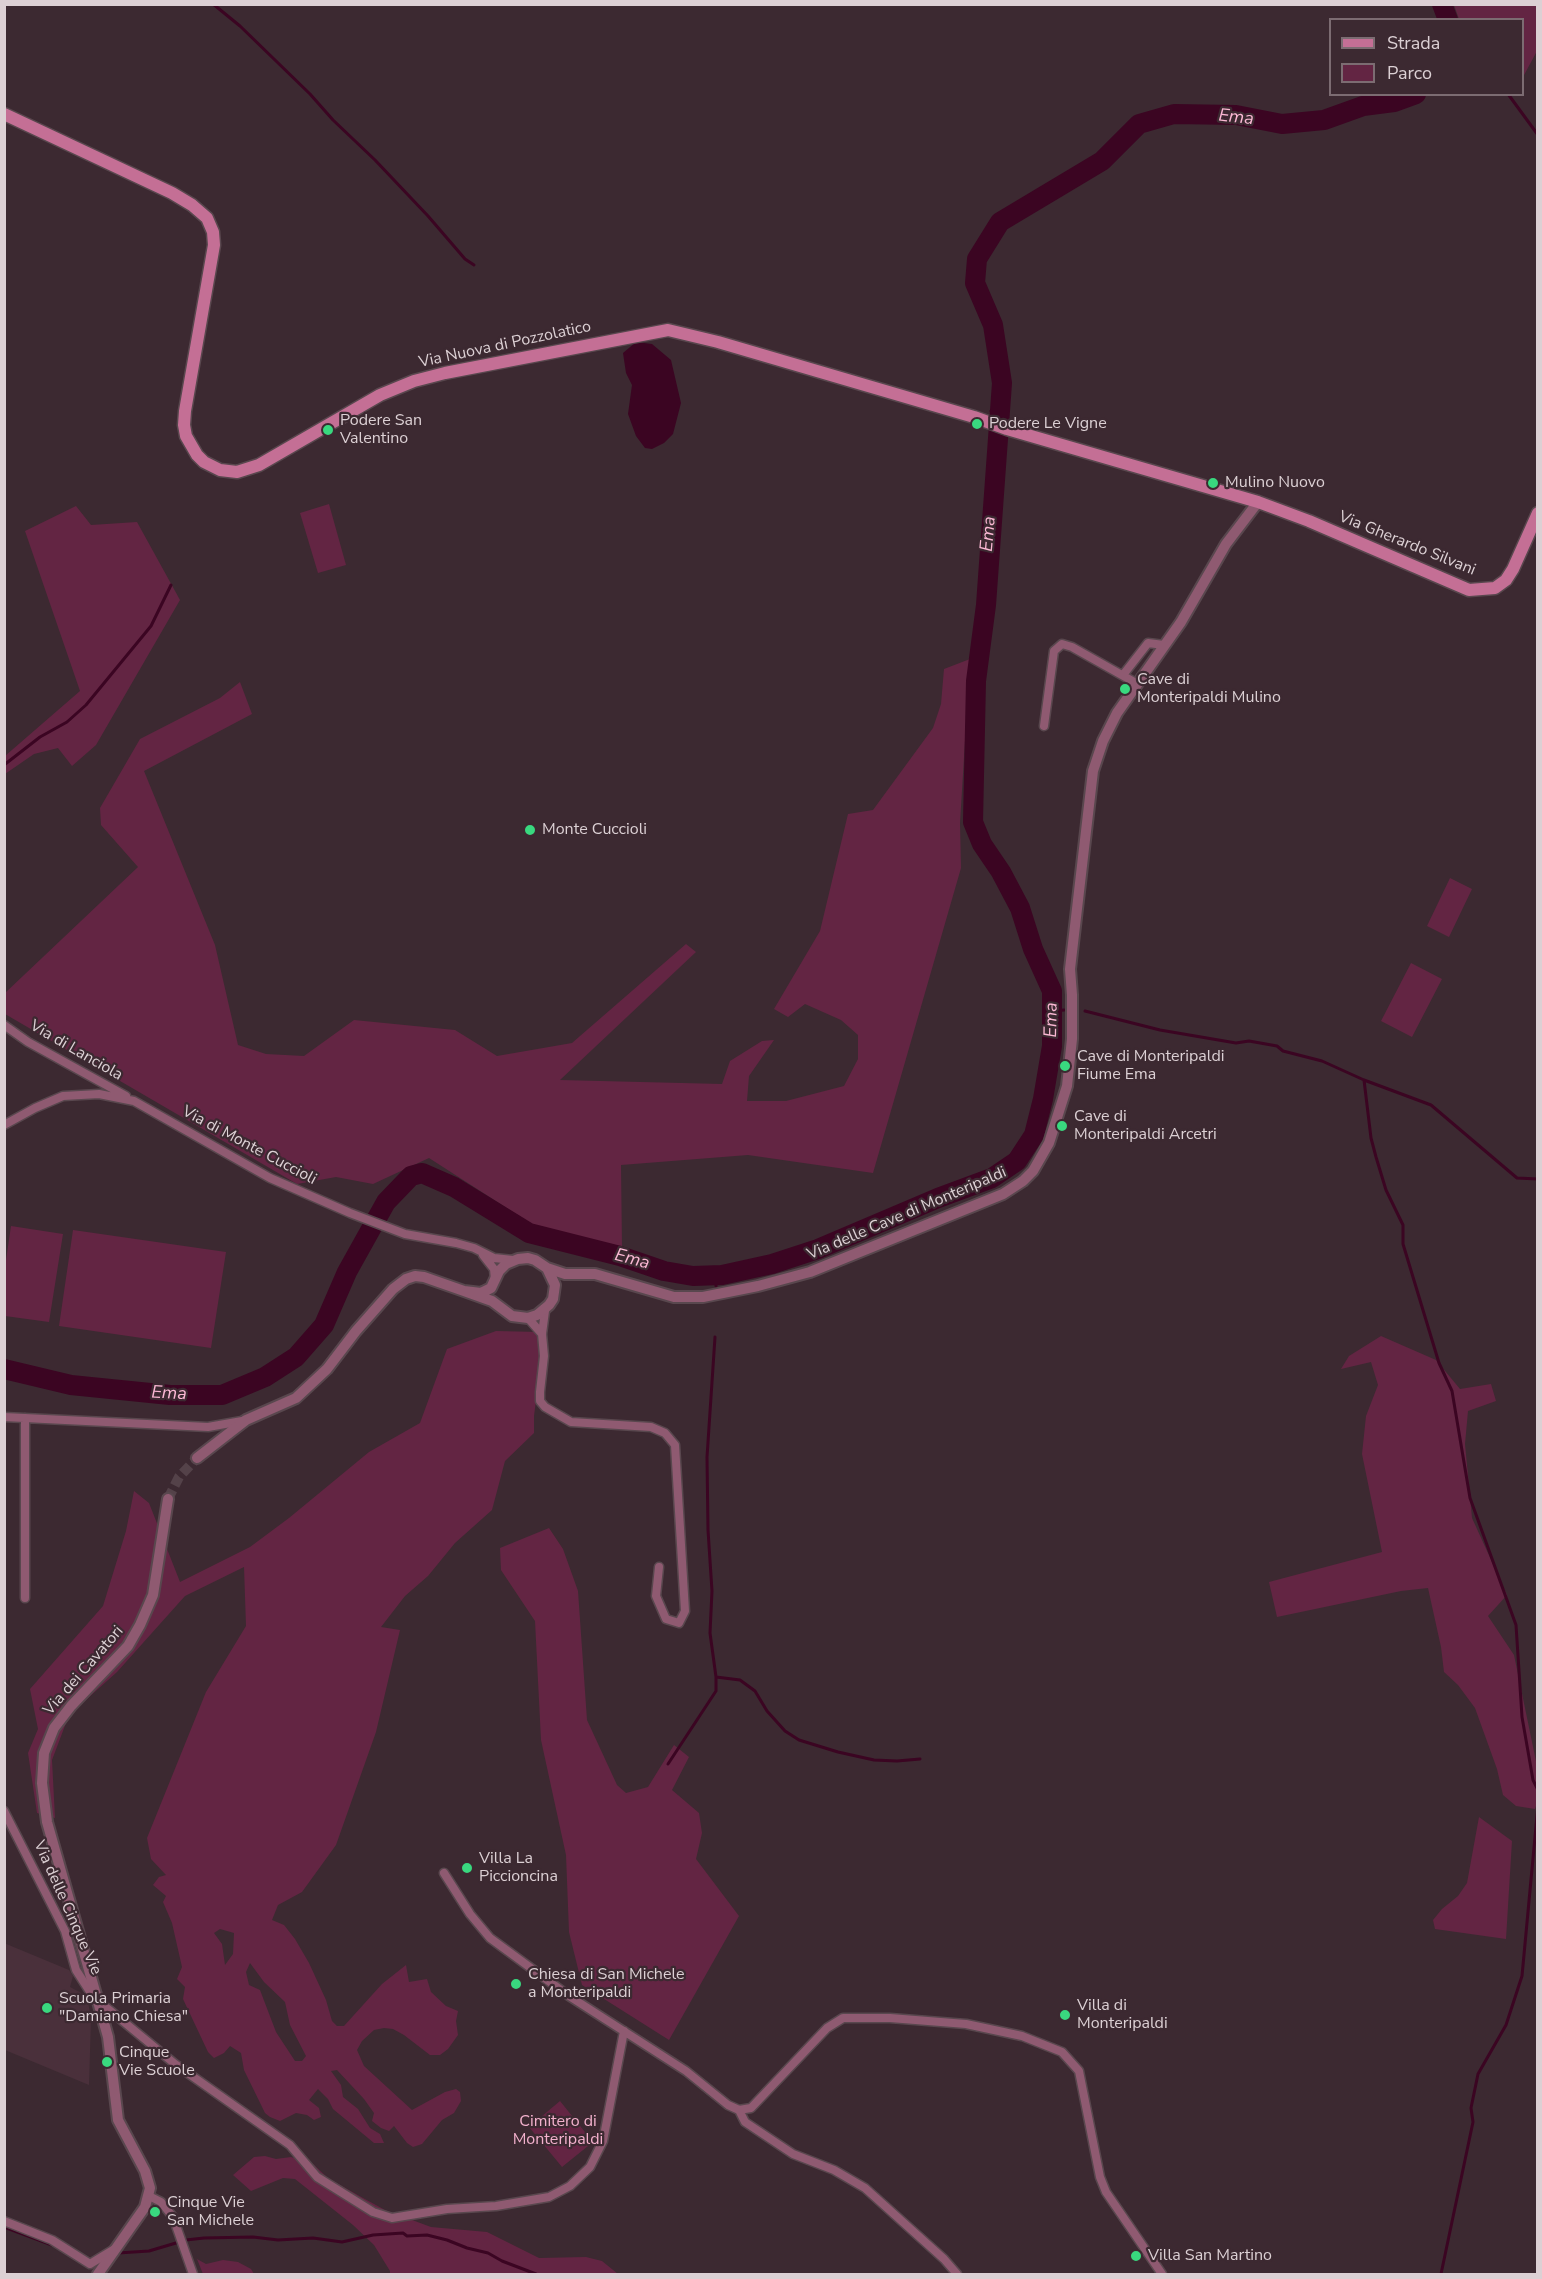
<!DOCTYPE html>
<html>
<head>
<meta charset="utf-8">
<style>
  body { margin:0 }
  #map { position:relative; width:1542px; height:2279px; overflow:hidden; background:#3c2931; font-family:"Nunito Sans",sans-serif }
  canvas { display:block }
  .frame { position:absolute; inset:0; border:6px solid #dcd0d4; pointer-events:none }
  .legend { position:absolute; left:1329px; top:18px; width:195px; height:78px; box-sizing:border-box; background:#3c2931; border:2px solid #7c6c72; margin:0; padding:8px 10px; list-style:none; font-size:18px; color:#dcd0d4 }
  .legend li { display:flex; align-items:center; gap:12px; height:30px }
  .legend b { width:30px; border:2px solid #7c6c72 }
</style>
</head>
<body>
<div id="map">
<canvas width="1542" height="2279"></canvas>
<div class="frame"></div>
<ul class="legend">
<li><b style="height:8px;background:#c46f95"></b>Strada</li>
<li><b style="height:16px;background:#632543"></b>Parco</li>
</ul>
</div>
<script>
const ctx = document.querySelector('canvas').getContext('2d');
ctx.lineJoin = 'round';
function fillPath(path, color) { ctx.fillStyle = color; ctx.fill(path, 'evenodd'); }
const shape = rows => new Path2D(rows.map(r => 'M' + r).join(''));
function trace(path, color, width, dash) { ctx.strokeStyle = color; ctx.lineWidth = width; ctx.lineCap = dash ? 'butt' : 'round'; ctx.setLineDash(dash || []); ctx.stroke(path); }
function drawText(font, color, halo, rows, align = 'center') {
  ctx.font = font + ' "Nunito Sans",sans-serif'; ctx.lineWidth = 4.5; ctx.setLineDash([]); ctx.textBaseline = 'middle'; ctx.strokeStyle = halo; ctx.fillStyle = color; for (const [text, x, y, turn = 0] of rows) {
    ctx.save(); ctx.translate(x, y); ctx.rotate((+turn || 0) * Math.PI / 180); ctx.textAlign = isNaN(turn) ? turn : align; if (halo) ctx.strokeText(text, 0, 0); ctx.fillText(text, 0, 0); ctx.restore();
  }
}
const built = shape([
  [4,1943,69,1970,73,1976,70,1987,87,1996,91,2019,89,2085,5,2050]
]);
const green = shape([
  [1454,5,1537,5,1537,51,1523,77,1522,20,1459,19],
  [329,504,346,565,318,573,300,513],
  [76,506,91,525,137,522,180,600,96,745,72,766,58,748,34,754,5,774,5,756,80,691,25,531],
  [970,659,960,823,961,868,873,1173,748,1155,621,1165,622,1247,544,1232,429,1158,373,1184,336,1177,297,1184,5,1014,5,993,138,867,101,825,100,808,140,739,220,698,240,682,252,714,144,771,215,945,238,1045,266,1054,304,1056,354,1020,455,1030,497,1056,572,1043,686,944,696,952,560,1080,722,1084,730,1061,762,1041,774,1040,749,1076,747,1101,786,1101,844,1086,858,1059,858,1035,841,1020,805,1004,788,1017,774,1009,820,931,848,814,873,810,933,728,941,704,944,669],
  [1450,878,1472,889,1449,937,1427,926],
  [1411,963,1442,979,1412,1037,1381,1021],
  [11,1226,63,1234,49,1322,5,1316,5,1267],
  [73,1230,226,1252,211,1348,59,1326],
  [496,1331,539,1332,543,1346,534,1416,534,1433,505,1461,492,1510,455,1543,428,1576,405,1596,381,1627,400,1630,376,1732,336,1845,302,1892,278,1905,272,1920,284,1925,295,1939,309,1963,326,2000,332,2021,337,2026,344,2026,382,1984,406,1965,409,1982,427,1979,431,1992,446,2006,458,2011,456,2021,458,2035,448,2049,440,2055,430,2055,404,2035,393,2029,384,2028,374,2030,362,2041,357,2050,364,2066,412,2110,445,2092,456,2089,460,2092,461,2101,454,2113,442,2120,422,2144,413,2147,407,2143,394,2126,389,2131,381,2128,372,2121,374,2113,364,2099,337,2070,331,2071,341,2085,343,2097,358,2109,370,2128,380,2134,384,2143,374,2143,333,2109,328,2099,318,2089,309,2100,319,2108,321,2117,314,2120,307,2115,296,2113,280,2121,270,2117,265,2113,244,2070,241,2053,230,2046,224,2053,214,2058,208,2052,183,1999,185,1987,177,1979,182,1967,172,1923,163,1902,166,1896,153,1885,159,1877,166,1875,151,1859,147,1838,206,1692,246,1626,244,1567,185,1596,117,1672,69,1715,52,1760,55,1818,37,1813,28,1753,38,1729,30,1689,103,1606,126,1531,134,1491,149,1503,180,1582,250,1547,289,1518,369,1452,420,1423,447,1349],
  [220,1929,234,1933,233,1954,225,1965,222,1944,214,1933],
  [250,1963,264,1982,285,2002,290,2025,306,2056,302,2061,295,2061,276,2032,260,1990,249,1985,246,1972],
  [1381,1336,1436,1360,1460,1389,1491,1384,1496,1401,1468,1411,1465,1444,1472,1518,1507,1595,1488,1616,1514,1655,1537,1766,1537,1803,1535,1809,1516,1806,1503,1795,1497,1769,1475,1708,1458,1685,1444,1672,1441,1647,1428,1588,1401,1591,1277,1617,1269,1582,1382,1552,1362,1454,1366,1416,1378,1385,1371,1362,1341,1369,1349,1356],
  [549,1528,563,1549,578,1591,587,1720,617,1785,626,1793,648,1787,674,1745,689,1757,672,1790,699,1813,702,1833,696,1859,739,1916,669,2040,582,1985,569,1932,566,1855,541,1740,535,1621,501,1570,500,1548],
  [1479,1817,1512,1841,1506,1939,1435,1929,1433,1920,1442,1909,1458,1896,1467,1883],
  [560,2101,593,2142,562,2167,529,2127],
  [265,2156,276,2159,291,2157,313,2164,328,2178,363,2198,385,2210,431,2227,487,2232,539,2258,586,2257,602,2261,618,2274,390,2274,390,2271,374,2245,353,2225,295,2179,283,2178,251,2191,233,2175,254,2157],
  [197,2259,206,2264,223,2260,238,2262,251,2269,254,2274,203,2274]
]);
const water = shape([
  [636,342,652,344,671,360,681,403,673,434,664,443,652,449,645,448,636,436,628,414,632,385,626,373,623,353]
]);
const stream = shape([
  [213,4,240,26,310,94,333,120,375,160,428,216,465,259,474,265],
  [1508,94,1538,135],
  [991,411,1000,414],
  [4,765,40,737,67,722,86,705,151,626,171,585],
  [1052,1011,1064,1010],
  [1085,1011,1160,1030,1236,1043,1249,1041,1277,1046,1283,1051,1322,1061,1364,1080,1431,1105,1517,1178,1538,1179],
  [1364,1080,1371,1138,1376,1157,1386,1190,1403,1225,1403,1244,1439,1363,1452,1391,1470,1498,1516,1625,1522,1717,1533,1780,1538,1790],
  [716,1286,716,1276],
  [716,1677,740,1680,755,1691,767,1711,785,1731,799,1740,838,1752,874,1760,897,1761,920,1759],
  [668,1764,716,1691,716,1677,710,1633,712,1591,708,1530,707,1457,715,1337],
  [4,2227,52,2245],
  [118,2253,149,2251,186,2240,204,2238,253,2237,278,2240,313,2238,342,2242,373,2235,403,2233,407,2236,427,2235,447,2240,467,2248,488,2253,502,2261,536,2274],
  [1441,2274,1473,2122,1471,2108,1478,2074,1506,2025,1522,1976,1538,1805]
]);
const river = shape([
  [1442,4,1448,20],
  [4,1369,71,1385,170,1395,222,1395,265,1377,296,1357,324,1325,347,1272,386,1202,411,1176,422,1173,454,1187,529,1233,620,1256,664,1271,693,1276,722,1275,772,1264,818,1249,938,1198,992,1178,1017,1161,1034,1135,1043,1099,1052,1046,1052,991,1033,949,1020,908,1001,872,982,844,973,822,976,681,986,605,1002,383,993,325,975,283,977,259,1000,222,1102,161,1139,124,1174,114,1236,115,1282,124,1324,120,1363,106,1394,102,1416,94]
]);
const tertiaryTunnel = shape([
  [168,1499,179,1477,197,1458]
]);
const minor = shape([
  [1123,675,1148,643,1164,645],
  [1044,726,1054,651,1062,644,1072,647,1136,683],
  [4,1025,28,1042,126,1096],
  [4,1125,35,1108,63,1096,99,1094,134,1101,270,1178,350,1213,405,1234,456,1243,474,1248,494,1258,513,1260],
  [483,1255,494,1269,495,1280],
  [545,1311,542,1334,544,1356,540,1392,540,1401,545,1407,571,1422,651,1427,665,1433,675,1445,685,1611,679,1623,666,1619,656,1596,659,1567],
  [528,1318,542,1334],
  [4,1417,208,1427,242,1421],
  [25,1418,25,1598],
  [4,1811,65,1931,76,1970,96,2001],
  [444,1873,470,1914,490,1938,569,1996,686,2071,728,2105,739,2110,751,2108,827,2028,843,2018,890,2018,966,2024,1022,2036,1062,2052,1079,2071,1100,2177,1106,2192,1162,2274],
  [100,2010,107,2008,175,2064,290,2145,317,2177,373,2212,392,2218,447,2209,496,2206,549,2197,570,2186,590,2167,603,2141,624,2031],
  [739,2110,745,2122,793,2154,834,2170,865,2188,944,2259,957,2274],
  [149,2196,161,2202,173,2217,193,2274],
  [4,2221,52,2240,90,2264,113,2250]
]);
const tertiary = shape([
  [547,1268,565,1274,595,1274,674,1297,703,1297,758,1286,810,1272,1003,1194,1023,1181,1033,1171,1049,1143,1067,1086,1072,1039,1072,995,1070,969,1093,771,1103,741,1117,713,1181,622,1226,544,1258,502],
  [197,1458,246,1420,296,1398,327,1369,356,1331,393,1289,406,1279,415,1276,424,1277,464,1291,481,1293,491,1288,499,1271,506,1264,518,1259,528,1258,535,1260,547,1268,555,1285,553,1299,549,1305,537,1315,528,1318,512,1316,492,1301,464,1291],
  [98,2274,145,2207,150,2188,145,2171,118,2120,108,2037,47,1822,42,1783,44,1753,54,1728,71,1706,128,1646,140,1625,153,1595,168,1499]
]);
const secondary = shape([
  [4,114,172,193,192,205,207,218,213,232,214,245,185,411,184,425,186,436,197,455,204,462,220,470,237,472,259,465,380,395,414,381,445,373,668,330,718,342,974,417,1007,429,1258,502,1309,521,1469,590,1495,588,1506,580,1513,569,1538,513]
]);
const markers = [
  [977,424,6,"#39d87f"],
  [328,430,6,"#39d87f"],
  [1213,483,6,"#39d87f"],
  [1125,689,6,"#39d87f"],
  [530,830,6,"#39d87f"],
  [1065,1066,6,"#39d87f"],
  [1062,1126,6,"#39d87f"],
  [467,1868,6,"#39d87f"],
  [516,1984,6,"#39d87f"],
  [47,2008,6,"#39d87f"],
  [1065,2015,6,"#39d87f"],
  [107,2062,6,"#39d87f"],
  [155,2212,6,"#39d87f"],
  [1136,2256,6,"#39d87f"]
];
const streetNames = [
  ["Via Nuova di Pozzolatico",505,345,-12],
  ["Via Gherardo Silvani",1407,544,22],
  ["Via di Lanciola",76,1051,30],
  ["Via di Monte Cuccioli",249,1146,28],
  ["Via delle Cave di Monteripaldi",907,1214,-23],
  ["Via dei Cavatori",84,1671,-49],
  ["Via delle Cinque Vie",67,1908,66]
];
const poiNames = [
  ["Podere San",340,421],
  ["Valentino",340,439],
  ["Podere Le Vigne",989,424],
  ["Mulino Nuovo",1225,483],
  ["Cave di",1137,680],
  ["Monteripaldi Mulino",1137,698],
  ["Monte Cuccioli",542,830],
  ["Cave di Monteripaldi",1077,1057],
  ["Fiume Ema",1077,1075],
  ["Cave di",1074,1117],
  ["Monteripaldi Arcetri",1074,1135],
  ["Villa La",479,1859],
  ["Piccioncina",479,1877],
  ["Chiesa di San Michele",528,1975],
  ["a Monteripaldi",528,1993],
  ["Scuola Primaria",59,1999],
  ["\"Damiano Chiesa\"",59,2017],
  ["Villa di",1077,2006],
  ["Monteripaldi",1077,2024],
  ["Cinque",119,2053],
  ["Vie Scuole",119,2071],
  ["Cinque Vie",167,2203],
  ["San Michele",167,2221],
  ["Villa San Martino",1148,2256]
];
const parkNames = [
  ["Cimitero di",558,2122],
  ["Monteripaldi",558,2140]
];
const waterNames = [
  ["Ema",1236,118,6],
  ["Ema",989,534,-85],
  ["Ema",1052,1020,-89],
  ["Ema",632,1260,15],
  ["Ema",169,1394,3]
];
fillPath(built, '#4a303b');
fillPath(green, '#632543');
fillPath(water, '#3b0522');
trace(stream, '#3b0522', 3);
trace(river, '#3b0522', 20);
trace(tertiaryTunnel, '#544249', 10, [10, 5]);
trace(minor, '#59474e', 11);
trace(tertiary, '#59474e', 14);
trace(secondary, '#59474e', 15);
trace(minor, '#8f5a71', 8);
trace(tertiary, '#8f5a71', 10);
trace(secondary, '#c46f95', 12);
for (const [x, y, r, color] of markers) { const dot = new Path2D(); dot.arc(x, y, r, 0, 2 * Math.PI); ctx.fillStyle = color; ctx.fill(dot); trace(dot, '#3c2931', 2); }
drawText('16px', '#dcd0d4', '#3c2931', streetNames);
drawText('16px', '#dcd0d4', '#3c2931', poiNames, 'left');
drawText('16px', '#f3b1cd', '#3c2931', parkNames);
drawText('italic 18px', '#fbb8d4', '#3c2931', waterNames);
</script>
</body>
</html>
